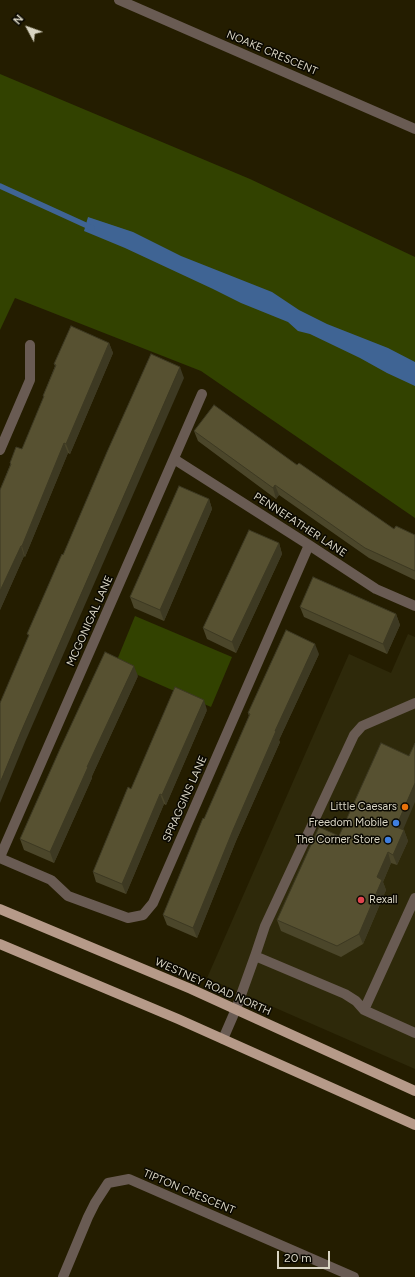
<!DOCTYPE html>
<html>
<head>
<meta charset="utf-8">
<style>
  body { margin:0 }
  #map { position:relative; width:415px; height:1277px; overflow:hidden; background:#241d00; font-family:Figtree,sans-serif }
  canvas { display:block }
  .north { position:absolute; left:8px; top:8px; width:40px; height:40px; -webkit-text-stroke:3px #0a0801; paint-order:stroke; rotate:311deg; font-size:11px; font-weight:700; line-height:16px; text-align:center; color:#d9d5c3 }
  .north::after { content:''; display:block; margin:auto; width:14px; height:18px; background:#d9d5c3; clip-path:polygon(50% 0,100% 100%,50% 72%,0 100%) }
  .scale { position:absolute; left:277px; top:1251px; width:53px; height:18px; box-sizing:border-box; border:2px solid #d9d5c3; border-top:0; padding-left:5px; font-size:12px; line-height:14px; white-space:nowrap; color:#d9d5c3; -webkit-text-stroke:3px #0a0801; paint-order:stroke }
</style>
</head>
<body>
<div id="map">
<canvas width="415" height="1277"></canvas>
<div class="north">N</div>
<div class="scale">20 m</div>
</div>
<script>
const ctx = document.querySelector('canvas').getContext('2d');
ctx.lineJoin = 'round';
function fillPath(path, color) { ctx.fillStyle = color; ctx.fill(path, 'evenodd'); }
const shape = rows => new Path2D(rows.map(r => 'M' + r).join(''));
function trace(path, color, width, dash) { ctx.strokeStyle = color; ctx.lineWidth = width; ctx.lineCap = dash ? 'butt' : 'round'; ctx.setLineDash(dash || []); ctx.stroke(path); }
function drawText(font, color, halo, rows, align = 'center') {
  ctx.font = font + ' Figtree,sans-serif'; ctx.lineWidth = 3; ctx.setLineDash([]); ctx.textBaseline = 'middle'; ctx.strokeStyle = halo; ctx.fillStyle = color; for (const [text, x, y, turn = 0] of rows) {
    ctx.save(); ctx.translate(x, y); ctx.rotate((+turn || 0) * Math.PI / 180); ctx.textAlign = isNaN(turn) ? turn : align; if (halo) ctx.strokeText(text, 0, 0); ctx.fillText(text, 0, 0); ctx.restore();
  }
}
const built = shape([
  [408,634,415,637,415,1069,207,978,349,654,391,673]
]);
const green = shape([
  [0,74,250,179,415,257,415,518,201,371,15,298,0,330],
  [135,616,232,657,211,707,115,665]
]);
const water = shape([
  [88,217,133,232,181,256,272,292,299,310,327,324,388,348,415,362,415,386,387,373,360,358,310,334,298,331,288,322,241,303,213,289,125,248,84,231]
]);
const stream = shape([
  [0,186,92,228]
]);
const minor = shape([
  [119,0,415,129],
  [0,450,30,380,30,345],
  [174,459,309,545,376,589,415,606],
  [0,857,202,394],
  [0,858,51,880,68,896,128,918,143,915,153,903,309,545],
  [255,956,265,926,354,735,362,726,415,703],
  [364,1010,415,898],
  [223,1039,236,1009,255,956,345,994,356,1001,364,1010,415,1033],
  [63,1277,88,1217,95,1203,108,1183,129,1179,354,1277]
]);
const major = shape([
  [0,909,191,989,415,1091],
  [0,944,178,1019,415,1125]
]);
const wall = shape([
  [109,343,113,353,70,454,68,453,25,557,24,556,0,610,0,490,10,465,10,463,22,449,44,398,43,396,55,366,54,364],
  [194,431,297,465,394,529,415,535,415,580,369,558,279,495,276,499,198,441],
  [209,499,212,509,164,621,134,608,130,597],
  [279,543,282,554,236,653,207,639,203,628],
  [300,607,396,614,400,625,387,654,304,617],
  [319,654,279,740,280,742,236,841,197,938,167,925,163,915,249,716,248,713],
  [138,676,92,776,92,778,54,863,24,850,20,839],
  [207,710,166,805,164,804,126,894,96,882,93,872,131,789],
  [403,830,404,830,408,841,397,865,391,863,383,882,386,890,363,944,341,957,281,931,277,920,339,836]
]);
const shadedWall = shape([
  [109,343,113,353,70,454,66,444],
  [180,367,184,378,25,742,0,803,0,783,21,732],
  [64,443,68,453,25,557,22,546],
  [275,485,279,495,276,499,273,488],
  [209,499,212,509,164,621,160,610],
  [279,543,282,554,236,653,232,642],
  [21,546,24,556,0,610,0,591],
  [396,614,400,625,387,654,383,644],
  [315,644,319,654,279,740,280,742,236,841,197,938,193,928,233,830,275,731],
  [134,666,138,676,92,776,92,778,54,863,50,852,87,767],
  [204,700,207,710,166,805,162,795],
  [415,783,415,802,400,837,396,827],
  [160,794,164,804,126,894,122,884],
  [404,830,408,841,397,865,393,855],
  [388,852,391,863,383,882,386,890,363,944,359,934,377,877]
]);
const building = shape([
  [71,326,109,343,66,444,64,443,22,546,21,546,0,591,0,490,11,464,10,463,16,447,22,449,44,396,43,396,56,365,54,364,71,326],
  [151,354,180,367,21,732,0,783,0,703,29,635,27,634,62,554,63,555,107,452,151,354],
  [214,405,297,465,299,463,394,529,396,526,415,535,415,571,365,548,275,485,273,488,194,431,214,405],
  [179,486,209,499,160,610,130,597,179,486],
  [249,530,279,543,232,642,203,628,249,530],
  [313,577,396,614,383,644,300,607,313,577],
  [286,630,315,644,275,731,276,731,233,830,193,928,163,915,203,818,204,819,250,714,248,713,286,630],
  [105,652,134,666,87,767,88,767,50,852,20,839,60,749,105,652],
  [175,687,204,700,162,795,160,794,122,884,93,872,128,787,131,789,175,687],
  [381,743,409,756,415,743,415,783,396,827,404,830,393,855,388,852,377,877,382,880,359,934,337,946,277,920,319,827,339,836,381,743]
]);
const markers = [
  [405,807,4,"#e8710a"],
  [396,823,4,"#3f7fe0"],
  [388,840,4,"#3f7fe0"],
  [361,900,4,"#e0444e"]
];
const streetNames = [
  ["NOAKE CRESCENT",272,53,23],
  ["PENNEFATHER LANE",300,525,33],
  ["MCGONIGAL LANE",90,621,-66],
  ["SPRAGGINS LANE",185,799,-66],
  ["WESTNEY ROAD NORTH",213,987,24],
  ["TIPTON CRESCENT",189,1192,23]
];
const poiNames = [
  ["Little Caesars",397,807],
  ["Freedom Mobile",388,823],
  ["The Corner Store",380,840],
  ["Rexall",369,900,"left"]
];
fillPath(built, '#2e290a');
fillPath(green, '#324200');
fillPath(water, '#3f6494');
trace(stream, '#3f6494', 5.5);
trace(minor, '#695b53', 10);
trace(major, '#b69a89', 10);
fillPath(wall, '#4b462a');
fillPath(shadedWall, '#3d3922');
fillPath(building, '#575131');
trace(building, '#3d3922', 1);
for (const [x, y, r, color] of markers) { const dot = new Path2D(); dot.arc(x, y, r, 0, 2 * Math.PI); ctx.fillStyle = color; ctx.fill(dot); trace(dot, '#0a0801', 1.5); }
drawText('11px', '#d9d5c3', '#0a0801', streetNames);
drawText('11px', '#d9d5c3', '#0a0801', poiNames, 'right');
</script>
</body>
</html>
